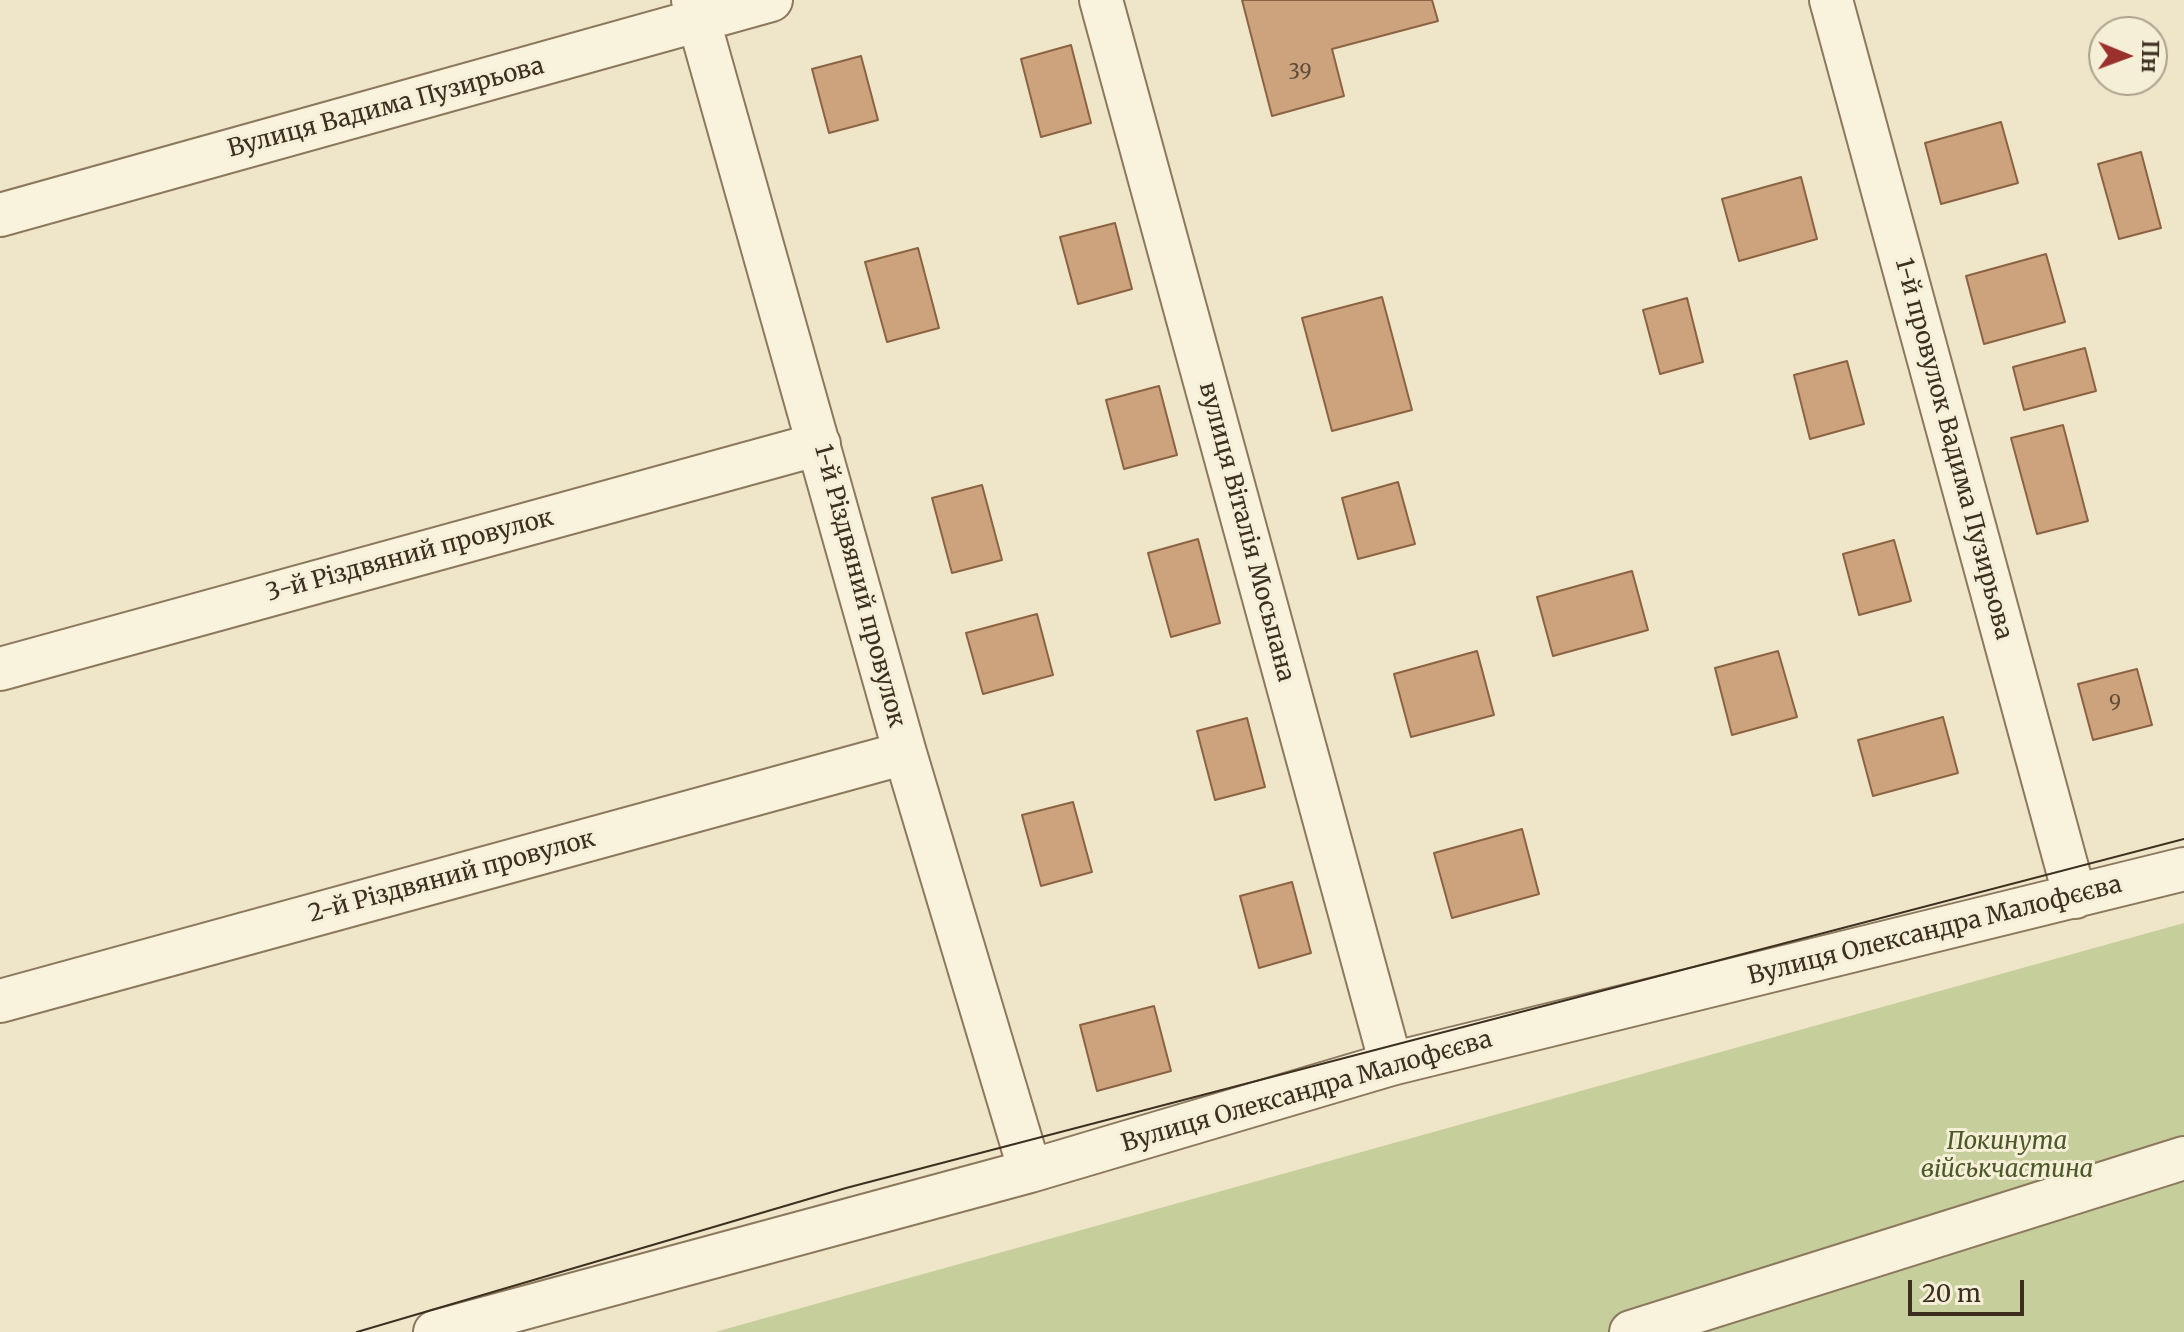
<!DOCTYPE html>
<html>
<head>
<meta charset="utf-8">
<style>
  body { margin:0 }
  #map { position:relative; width:2184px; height:1332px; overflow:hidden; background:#efe5c8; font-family:Merriweather,serif }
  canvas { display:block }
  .north { position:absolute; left:2088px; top:16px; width:80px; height:80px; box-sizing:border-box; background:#f6efd8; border:2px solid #aca28e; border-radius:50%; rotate:91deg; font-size:22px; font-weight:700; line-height:32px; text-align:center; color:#3c2f20 }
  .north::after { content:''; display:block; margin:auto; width:28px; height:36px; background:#9b312c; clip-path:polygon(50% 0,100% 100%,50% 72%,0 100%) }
  .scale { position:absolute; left:1908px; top:1280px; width:116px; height:36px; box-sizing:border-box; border:4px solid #3c2f20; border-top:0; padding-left:10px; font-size:24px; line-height:28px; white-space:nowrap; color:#3c2f20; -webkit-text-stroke:6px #f6efd8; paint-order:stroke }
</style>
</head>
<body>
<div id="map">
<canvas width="2184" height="1332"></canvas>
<div class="north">Пн</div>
<div class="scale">20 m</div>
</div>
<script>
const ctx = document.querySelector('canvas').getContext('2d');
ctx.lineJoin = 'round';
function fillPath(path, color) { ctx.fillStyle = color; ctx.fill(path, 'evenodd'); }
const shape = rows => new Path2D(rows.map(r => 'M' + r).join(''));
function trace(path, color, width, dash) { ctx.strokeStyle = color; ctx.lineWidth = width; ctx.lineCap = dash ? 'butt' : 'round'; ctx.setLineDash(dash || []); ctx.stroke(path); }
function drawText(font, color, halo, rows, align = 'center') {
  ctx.font = font + ' Merriweather,serif'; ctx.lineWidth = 6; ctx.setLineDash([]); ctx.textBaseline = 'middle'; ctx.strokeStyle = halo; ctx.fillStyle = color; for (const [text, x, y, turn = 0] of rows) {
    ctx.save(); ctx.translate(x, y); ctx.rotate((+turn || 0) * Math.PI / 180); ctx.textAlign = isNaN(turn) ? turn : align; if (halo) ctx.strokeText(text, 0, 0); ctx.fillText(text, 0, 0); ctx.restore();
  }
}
const green = shape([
  [2184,923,2184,1332,715,1332]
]);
const building = shape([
  [1242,0,1432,0,1438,21,1332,49,1344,96,1272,116,1242,0],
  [1071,45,1091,123,1041,137,1021,59,1071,45],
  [861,56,878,120,829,133,812,69,861,56],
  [2001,122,2018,183,1941,204,1925,143,2001,122],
  [2141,152,2161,228,2119,239,2098,164,2141,152],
  [1801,177,1817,239,1739,261,1722,199,1801,177],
  [1115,223,1132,289,1078,304,1060,237,1115,223],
  [918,248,939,328,887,342,865,262,918,248],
  [2046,254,2065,322,1984,344,1966,276,2046,254],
  [1382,297,1412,410,1332,431,1302,318,1382,297],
  [1687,298,1703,362,1660,374,1643,310,1687,298],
  [2085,348,2096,391,2024,410,2013,367,2085,348],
  [1847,361,1864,424,1810,439,1794,375,1847,361],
  [1159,386,1177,455,1124,469,1106,400,1159,386],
  [2063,425,2088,521,2037,534,2011,438,2063,425],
  [1398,482,1415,544,1358,559,1342,498,1398,482],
  [982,485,1002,560,952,573,932,498,982,485],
  [1198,539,1220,623,1171,637,1148,553,1198,539],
  [1894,540,1911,601,1859,615,1843,554,1894,540],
  [1632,571,1648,630,1553,656,1537,597,1632,571],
  [1037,614,1053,675,983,694,966,633,1037,614],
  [1477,651,1494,715,1411,737,1394,674,1477,651],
  [1778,651,1797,717,1732,735,1715,668,1778,651],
  [2137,669,2152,725,2093,740,2078,684,2137,669],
  [1943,717,1958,773,1873,796,1858,740,1943,717],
  [1247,718,1265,787,1215,800,1197,731,1247,718],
  [1073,802,1092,872,1041,886,1022,815,1073,802],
  [1522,829,1539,894,1452,918,1434,853,1522,829],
  [1292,882,1311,953,1259,968,1240,896,1292,882],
  [1154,1006,1171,1071,1097,1091,1080,1025,1154,1006]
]);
const minor = shape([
  [693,0,905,753,1030,1171],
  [1101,0,1391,1064],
  [1831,0,2075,897],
  [0,215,771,0],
  [0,669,819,444],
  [0,1001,905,753],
  [435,1332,1030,1171,1391,1064,2184,869],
  [1631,1332,2184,1158]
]);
const tram = shape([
  [357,1332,846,1188,2184,839]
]);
const numberNames = [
  ["39",1300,73],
  ["9",2115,704]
];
const streetNames = [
  ["Вулиця Вадима Пузирьова",386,108,-15],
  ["1-й провулок Вадима Пузирьова",1953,449,75],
  ["вулиця Віталія Мосьпана",1246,532,75],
  ["3-й Різдвяний провулок",410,556,-15],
  ["1-й Різдвяний провулок",859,586,75],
  ["2-й Різдвяний провулок",452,877,-15],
  ["Вулиця Олександра Малофєєва",1935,931,-14],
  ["Вулиця Олександра Малофєєва",1307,1092,-16]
];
const parkNames = [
  ["Покинута",2007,1142],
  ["військчастина",2007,1170]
];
fillPath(green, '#c6ce9c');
fillPath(building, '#cda37e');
trace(building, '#8b6342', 2);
trace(minor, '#8c785d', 46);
trace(minor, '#f9f2dc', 42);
trace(tram, '#3c2f20', 2);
drawText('20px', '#604c38', null, numberNames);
drawText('24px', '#3c2f20', '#f6efd8', streetNames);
drawText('italic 24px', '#4a5927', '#f6efd8', parkNames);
</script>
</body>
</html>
